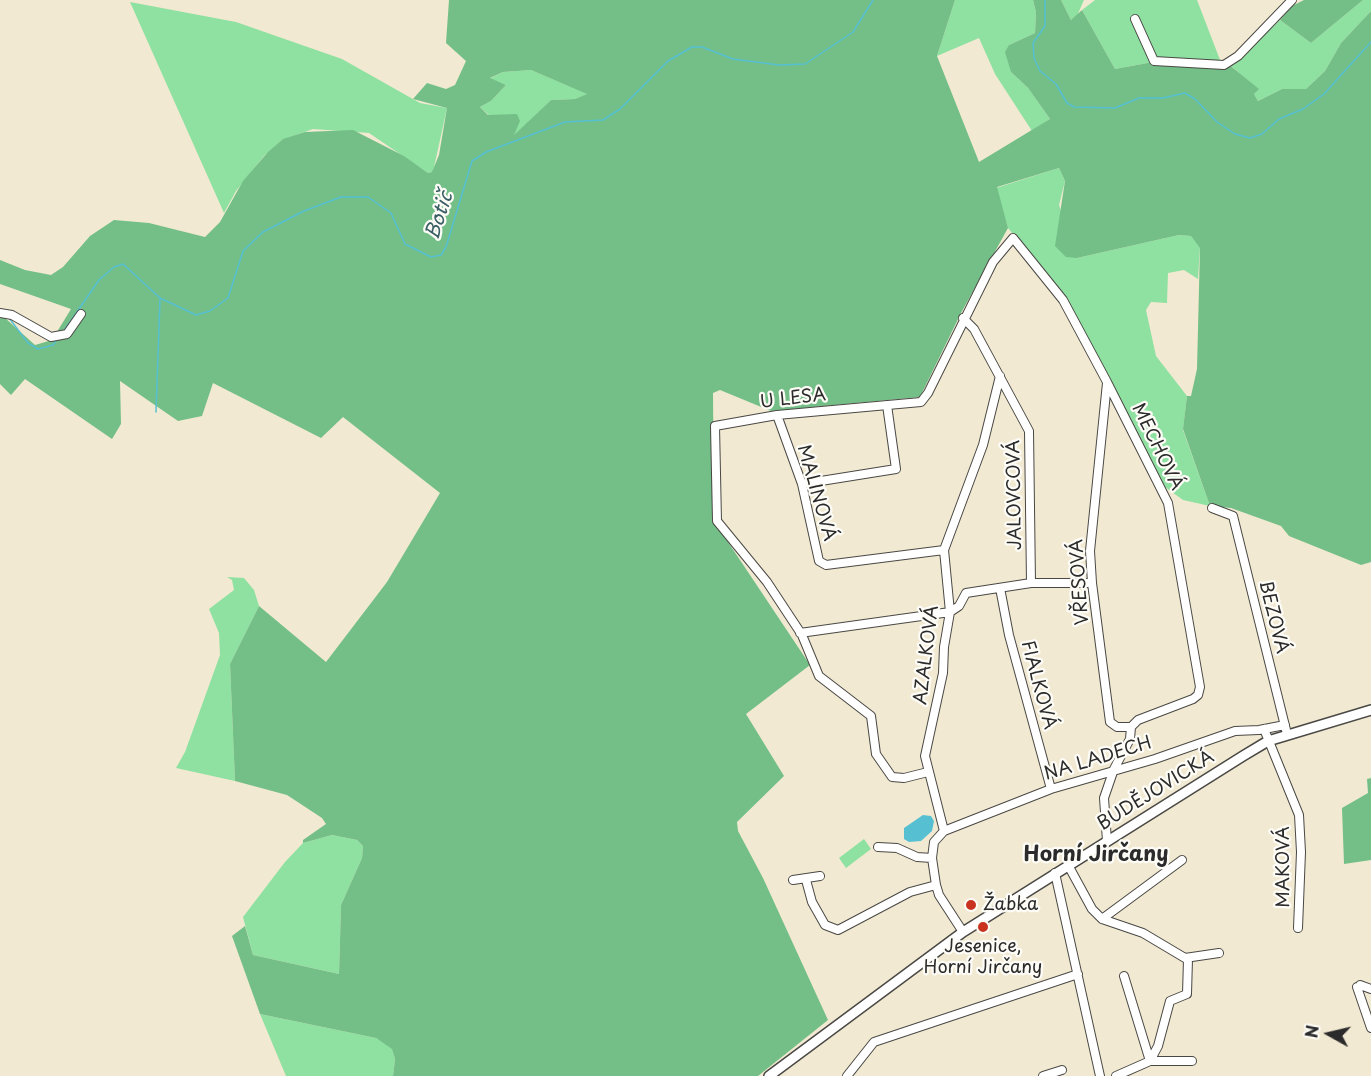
<!DOCTYPE html>
<html>
<head>
<meta charset="utf-8">
<style>
  body { margin:0 }
  #map { position:relative; width:1371px; height:1076px; overflow:hidden; background:#f2e9d2; font-family:"Playpen Sans",sans-serif }
  canvas { display:block }
  .north { position:absolute; left:1299px; top:1004px; width:60px; height:60px; -webkit-text-stroke:4px #fdfcf7; paint-order:stroke; rotate:278deg; font-size:16px; font-weight:700; line-height:24px; text-align:center; color:#2b2b2b }
  .north::after { content:''; display:block; margin:auto; width:21px; height:27px; background:#2b2b2b; clip-path:polygon(50% 0,100% 100%,50% 72%,0 100%) }
</style>
</head>
<body>
<div id="map">
<canvas width="1371" height="1076"></canvas>
<div class="north">N</div>
</div>
<script>
const ctx = document.querySelector('canvas').getContext('2d');
ctx.lineJoin = 'round';
function fillPath(path, color) { ctx.fillStyle = color; ctx.fill(path, 'evenodd'); }
const shape = rows => new Path2D(rows.map(r => 'M' + r).join(''));
function trace(path, color, width, dash) { ctx.strokeStyle = color; ctx.lineWidth = width; ctx.lineCap = dash ? 'butt' : 'round'; ctx.setLineDash(dash || []); ctx.stroke(path); }
function drawText(font, color, halo, rows, align = 'center') {
  ctx.font = font + ' "Playpen Sans",sans-serif'; ctx.lineWidth = 4.5; ctx.setLineDash([]); ctx.textBaseline = 'middle'; ctx.strokeStyle = halo; ctx.fillStyle = color; for (const [text, x, y, turn = 0] of rows) {
    ctx.save(); ctx.translate(x, y); ctx.rotate((+turn || 0) * Math.PI / 180); ctx.textAlign = isNaN(turn) ? turn : align; if (halo) ctx.strokeText(text, 0, 0); ctx.fillText(text, 0, 0); ctx.restore();
  }
}
const green = shape([
  [955,0,1033,0,1036,12,1035,33,1009,45,1011,72,1028,88,1050,119,1032,131,995,74,979,38,937,56],
  [1061,0,1084,0,1077,16,1071,20],
  [1095,0,1197,0,1222,65,1153,62,1115,69,1082,10],
  [1363,0,1371,0,1371,11,1341,43,1325,71,1306,89,1282,89,1258,101,1254,94,1258,89,1231,66,1280,20,1311,43],
  [130,2,236,22,342,59,420,103,447,108,433,172,428,173,369,133,313,129,282,140,264,156,236,191,224,213],
  [531,70,588,94,575,99,551,100,513,137,480,107,491,101,506,85,489,79,503,72],
  [1059,168,1065,181,1059,205,1077,258,1179,235,1191,236,1200,247,1198,279,1184,270,1168,273,1167,303,1151,302,1146,310,1156,356,1187,396,1183,430,1210,506,1183,500,1165,487,1065,297,1008,228,996,188],
  [227,577,244,578,254,590,259,606,230,664,235,781,176,768,185,752,220,655,219,633,209,609,234,590,232,580],
  [332,835,357,840,363,846,362,858,341,905,339,974,253,955,243,917,285,862,303,843],
  [864,839,871,849,846,868,839,858],
  [260,1014,376,1038,392,1048,395,1059,393,1076,286,1076]
]);
const forest = shape([
  [449,0,955,0,937,56,979,162,1050,119,1028,88,1011,72,1005,52,1009,45,1035,33,1036,12,1033,0,1061,0,1071,20,1082,10,1115,69,1153,62,1227,63,1259,89,1254,94,1258,101,1282,89,1306,89,1325,71,1341,43,1371,11,1371,562,1361,565,1289,536,1281,526,1231,508,1210,506,1183,429,1187,396,1191,396,1197,369,1200,248,1191,236,1179,235,1077,258,1066,257,1055,246,1065,181,1059,168,997,187,1008,228,961,313,920,397,771,411,720,390,713,393,714,521,810,665,746,714,784,776,737,822,738,831,763,878,828,1020,758,1076,393,1076,395,1059,392,1049,376,1038,260,1014,232,936,245,926,253,955,339,974,341,905,362,858,363,846,357,840,332,835,303,843,303,840,326,824,322,818,287,795,235,781,230,664,259,606,326,662,387,582,440,493,343,417,321,438,213,383,202,416,178,421,120,381,121,424,112,439,25,379,11,395,0,384,0,317,5,318,35,345,52,340,71,309,0,284,0,260,25,270,51,275,63,267,90,236,114,220,149,223,205,237,220,222,243,181,268,152,283,139,305,132,353,130,404,156,428,173,432,172,439,155,447,108,413,99,427,83,446,89,455,85,466,61,446,43],
  [531,70,587,94,575,99,551,100,514,135,520,121,517,114,488,115,480,107,491,101,506,85,490,78,503,72],
  [1304,0,1363,0,1311,43,1280,20,1292,6],
  [1371,778,1371,860,1344,864,1342,808,1368,793,1367,779]
]);
const water = shape([
  [923,815,931,816,934,821,932,831,921,841,909,842,904,839,904,828]
]);
const stream = shape([
  [1045,0,1045,26,1033,43,1034,58,1040,71,1056,84,1067,103,1074,107,1115,108,1139,98,1163,98,1185,93,1195,99,1217,122,1235,134,1250,138,1262,134,1279,119,1303,109,1324,94,1371,42],
  [9,318,28,343,38,349,53,345,58,338],
  [63,332,99,280,114,267,123,264,160,298,196,315,210,311,228,298,243,251,263,232,304,211,341,197,368,197,391,213,405,244,431,257,441,255,446,247,472,161,486,152,565,122,603,120,620,109,668,61,692,47,702,47,733,59,779,65,805,64,853,32,873,0],
  [156,412,160,299]
]);
const minor = shape([
  [1135,19,1154,61,1224,65,1238,56,1292,0],
  [0,313,12,315,51,337,67,334,81,314],
  [963,318,974,329,1029,431,1031,583],
  [1107,383,1090,551,1092,583,1110,722,1117,727,1131,727],
  [777,415,802,484,819,561,826,565,944,550],
  [802,484,896,469,887,405],
  [1212,508,1233,516,1286,730],
  [1000,588,1009,635,1051,789],
  [800,633,950,612,959,606,966,593,1031,583,1092,583],
  [1264,729,1299,815,1301,852,1298,928],
  [928,772,904,778,892,777,876,754,871,716,819,676,802,635,767,582,717,521,715,426,777,415,921,402,928,393,993,262,1013,238,1063,300,1107,382,1168,503,1200,687,1198,695,1193,699,1138,720,1131,727],
  [944,831,925,756,943,673,944,647,950,612,944,550,983,445,1000,376],
  [1107,841,1104,798,1114,769,1130,739,1131,727],
  [878,847,897,848,917,857,932,858],
  [1068,865,1092,909,1102,919,1143,933,1185,958,1219,953],
  [1055,873,1100,1076],
  [793,880,820,876],
  [806,880,812,902,825,925,838,930,910,892,936,885],
  [1102,919,1182,860],
  [963,932,939,895,936,885,932,858,934,842,944,831,1051,789,1155,759,1235,731,1259,730,1285,725],
  [1124,976,1150,1061],
  [1360,985,1371,989],
  [1357,987,1371,1028],
  [1150,1061,1158,1046,1170,1001,1187,994,1188,959],
  [847,1076,874,1042,1078,974],
  [1043,1076,1062,1070],
  [1116,1076,1150,1061,1192,1061]
]);
const major = shape([
  [769,1076,963,932,1243,756,1268,741,1371,710]
]);
const markers = [
  [971,905,6,"#c8321e"],
  [983,927,6,"#c8321e"]
];
const streetNames = [
  ["U LESA",793,399,-7],
  ["MECHOVÁ",1157,447,64],
  ["MALINOVÁ",816,493,74],
  ["JALOVCOVÁ",1015,495,-91],
  ["VŘESOVÁ",1080,582,-94],
  ["BEZOVÁ",1273,617,76],
  ["AZALKOVÁ",927,655,-83],
  ["FIALKOVÁ",1038,685,75],
  ["NA LADECH",1098,759,-17],
  ["BUDĚJOVICKÁ",1156,791,-32],
  ["MAKOVÁ",1284,867,-90]
];
const poiNames = [
  ["Žabka",983,905],
  ["Jesenice,",983,947,"center"],
  ["Horní Jirčany",983,968,"center"]
];
const waterNames = [
  ["Botič",440,216,-72]
];
const quarterNames = [
  ["Horní Jirčany",1096,855]
];
fillPath(green, '#8fe1a1');
fillPath(forest, '#73bf87');
fillPath(water, '#56c0d2');
trace(stream, '#56c0d2', 1.5);
trace(minor, '#494844', 10);
trace(major, '#494844', 12);
trace(minor, '#fff', 8);
trace(major, '#fff', 9);
for (const [x, y, r, color] of markers) { const dot = new Path2D(); dot.arc(x, y, r, 0, 2 * Math.PI); ctx.fillStyle = color; ctx.fill(dot); trace(dot, '#fdfcf7', 2); }
drawText('18px', '#2b2b2b', '#fdfcf7', streetNames);
drawText('18px', '#2b2b2b', '#fdfcf7', poiNames, 'left');
drawText('italic 20px', '#3a5f65', '#fdfcf7', waterNames);
drawText('bold 21px', '#2b2b2b', '#fdfcf7', quarterNames);
</script>
</body>
</html>
